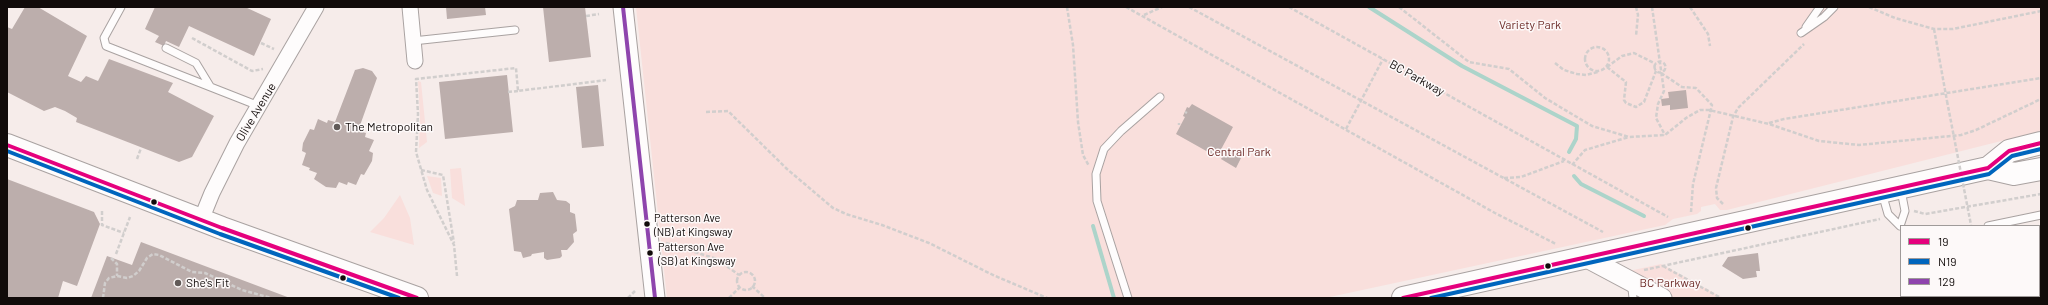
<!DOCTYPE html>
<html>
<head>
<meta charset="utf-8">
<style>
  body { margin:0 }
  #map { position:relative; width:2048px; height:305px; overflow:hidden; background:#f6ecea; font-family:Barlow,sans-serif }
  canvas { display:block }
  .frame { position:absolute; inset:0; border:8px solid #110b0a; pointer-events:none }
  .legend { position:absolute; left:1900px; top:225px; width:140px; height:72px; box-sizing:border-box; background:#fdf9f9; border:1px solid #9f9a99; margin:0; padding:5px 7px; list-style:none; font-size:12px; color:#110b0a }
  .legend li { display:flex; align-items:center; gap:8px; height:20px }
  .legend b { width:20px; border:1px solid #9f9a99 }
</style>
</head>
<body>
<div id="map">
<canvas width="2048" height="305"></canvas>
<div class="frame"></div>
<ul class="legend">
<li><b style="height:5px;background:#e5007d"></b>19</li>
<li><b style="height:5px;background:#0065bd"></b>N19</li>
<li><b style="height:5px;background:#8e44ad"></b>129</li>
</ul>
</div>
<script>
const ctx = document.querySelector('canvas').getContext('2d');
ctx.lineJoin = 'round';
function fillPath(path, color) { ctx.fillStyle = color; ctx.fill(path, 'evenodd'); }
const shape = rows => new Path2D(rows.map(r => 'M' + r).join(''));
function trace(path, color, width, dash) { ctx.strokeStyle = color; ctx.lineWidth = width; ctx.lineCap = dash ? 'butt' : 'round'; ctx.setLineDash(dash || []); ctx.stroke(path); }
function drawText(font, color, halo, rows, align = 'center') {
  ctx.font = font + ' Barlow,sans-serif'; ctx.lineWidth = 3; ctx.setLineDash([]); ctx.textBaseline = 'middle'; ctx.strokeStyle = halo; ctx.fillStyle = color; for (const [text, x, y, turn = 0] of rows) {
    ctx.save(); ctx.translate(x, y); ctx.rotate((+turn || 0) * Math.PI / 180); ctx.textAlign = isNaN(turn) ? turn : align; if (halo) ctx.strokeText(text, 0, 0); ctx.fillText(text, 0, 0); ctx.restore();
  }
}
const green = shape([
  [636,7,2041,7,2041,131,1727,210,1720,210,1715,204,1701,207,1701,211,1697,214,1673,219,1665,225,1325,298,667,298],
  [418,81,421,82,427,142,419,148,420,116],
  [461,168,465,206,452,198,450,169],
  [427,176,441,178,442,196,433,193],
  [400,195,410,218,414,245,370,232,384,218],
  [1661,264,1723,298,1671,298,1629,271]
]);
const stream = shape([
  [1369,7,1462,66,1577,126,1576,139,1569,152],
  [1574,176,1581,184,1644,216],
  [1093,226,1114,298]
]);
const building = shape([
  [25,7,38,7,87,36,68,76,81,82,86,76,98,81,109,59,173,83,168,92,214,116,192,157,179,162,76,122,77,118,65,111,55,107,44,111,7,92,7,27,12,29],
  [155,7,245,7,271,19,254,56,189,26,179,47,166,41,164,46,155,42,159,36,145,29],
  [446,7,485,7,486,15,447,19],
  [543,7,585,7,591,57,549,62],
  [363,68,372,71,377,78,358,131,366,133,365,137,374,140,369,151,373,153,372,161,364,175,361,174,356,185,348,182,347,185,339,182,336,188,326,187,314,179,317,173,309,170,310,168,302,165,306,153,302,151,303,143,310,129,314,130,318,119,327,123,328,120,335,122,355,70],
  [507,75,513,132,445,139,439,82],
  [598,85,604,146,582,148,576,87],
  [1686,90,1688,108,1670,110,1670,105,1662,106,1661,99,1669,98,1668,92],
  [1192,104,1233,127,1217,157,1176,134,1185,117,1183,116,1187,107,1189,108],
  [1226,150,1241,158,1236,168,1221,159],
  [7,179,94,212,100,224,77,286,63,281,58,298,7,298],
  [553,192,557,200,566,201,570,204,570,212,575,214,577,231,573,234,574,242,567,250,561,250,562,256,560,258,547,260,544,258,544,252,532,254,531,256,523,258,521,252,514,251,509,209,515,206,517,200,538,200,540,193],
  [2039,234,2041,234,2041,298,1965,298,1965,296,2039,296],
  [141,242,290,298,91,298,107,256,132,265],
  [1758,253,1760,271,1756,271,1757,277,1743,279,1722,266,1728,257]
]);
const path = shape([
  [1067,7,1073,45,1078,122,1083,155,1089,166],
  [1126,7,1495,213,1556,244],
  [1189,7,1603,232],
  [1289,7,1668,217],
  [1399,7,1469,62,1509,69,1545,98,1592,126,1629,137,1665,135,1686,118,1700,110,1709,110,1769,124,1819,141,1859,145,1961,135,1976,130,2041,99],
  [1636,7,1638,15,1636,36],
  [1652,7,1664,91,1658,104,1656,118,1665,135],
  [1690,7,1708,34,1710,46],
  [1869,7,1895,18,1934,29,1953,29,2041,11],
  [1144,15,1162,7],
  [586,16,599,14],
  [1934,29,1947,101],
  [192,38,252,71,263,69],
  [261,43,274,49],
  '1585 59a12 12 0 1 1 24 0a12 12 0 1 1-24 0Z',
  '1654.5 67a5.5 5.5 0 1 1 11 0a5.5 5.5 0 1 1-11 0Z',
  [1555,63,1564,70,1577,74,1586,75,1598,72],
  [1607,67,1626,82,1624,100,1626,103,1636,107,1644,102,1656,71],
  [1607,67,1622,56,1634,53,1656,64],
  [1661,73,1682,87,1696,88,1712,105,1693,184,1691,212],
  [508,92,518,91],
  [706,112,728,111,787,169,833,208,846,214,882,225,929,243,993,275,1047,298],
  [1185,112,1187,113],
  [1179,123,1179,125],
  [1769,123,1784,119,2041,78],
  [1346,129,1383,59],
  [137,159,141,148],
  [1572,165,1585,150,1629,137],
  [421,170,443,175,454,243],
  [1504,178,1521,177,1564,161],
  [1723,204,1717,198,1716,188,1733,117,1738,108,1804,44],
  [102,211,102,225,124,233],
  [1914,211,1925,214,2041,194],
  [1971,225,1971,226],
  [666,243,717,259,739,275],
  [116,254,130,217],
  [111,258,117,264,117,276],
  [1663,266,1721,298],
  [1644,270,1880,219],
  '737 281a9 9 0 1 1 18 0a9 9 0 1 1-18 0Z',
  [457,276,454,245,427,190,416,152,418,114,416,79,516,68,518,91,606,80],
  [752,286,765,298],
  [103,298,105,283,109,278,117,276,127,278,133,276,139,271,147,258,153,254,159,255,192,272,205,273,242,290,271,298],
  [344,298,344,297],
  [628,298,635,291],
  [729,298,740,287]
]);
const service = shape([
  [121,7,104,38,106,46,259,106],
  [1806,27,1820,7],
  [1801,33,1824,17,1834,7],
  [413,41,515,30],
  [166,48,196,63,210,86],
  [1882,193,1888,214,1900,226,1905,211,1901,190],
  [1988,226,2041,215],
  [1128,298,1097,201,1096,174,1104,149,1121,131,1160,97],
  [1633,298,1632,289,1635,285]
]);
const minor = shape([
  [410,7,415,61],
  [201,220,212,193,237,143,316,7]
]);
const tertiary = shape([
  [623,7,655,298],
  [1587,258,1662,298]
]);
const primary = shape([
  [7,145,222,228,417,298],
  [1988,168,2009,151,2041,143],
  [1403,298,1988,168,2014,174,2041,169]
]);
const pathBridge = shape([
  [1947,101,1971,225]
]);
const bus1 = shape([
  [7,145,222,228,417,298],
  [1403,298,1988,168,2009,151,2041,143]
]);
const bus2 = shape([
  [7,151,220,234,399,298],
  [1431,298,1989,174,2012,156,2041,149]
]);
const bus3 = shape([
  [623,7,655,298]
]);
const markers = [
  [337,127,4,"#615a58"],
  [154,202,3.5,"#110b0a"],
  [647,224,3.5,"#110b0a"],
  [1748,228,3.5,"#110b0a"],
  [650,253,3.5,"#110b0a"],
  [1548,266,3.5,"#110b0a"],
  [343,278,3.5,"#110b0a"],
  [178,283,4,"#615a58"]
];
const busNames = [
  ["Patterson Ave",654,218],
  ["(NB) at Kingsway",654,232],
  ["Patterson Ave",658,247],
  ["(SB) at Kingsway",658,261]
];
const parkNames = [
  ["Variety Park",1530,25],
  ["Central Park",1239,152],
  ["BC Parkway",1670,283]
];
const streetNames = [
  ["BC Parkway",1417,78,29],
  ["Olive Avenue",256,112,-59]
];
const poiNames = [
  ["The Metropolitan",345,127],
  ["She's Fit",186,283]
];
fillPath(green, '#f9dfdc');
trace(stream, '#acd4ca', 4);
fillPath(building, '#bcaeac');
trace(service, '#a9a2a1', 9);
trace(minor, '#a9a2a1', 17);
trace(tertiary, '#a9a2a1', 21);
trace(primary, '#a9a2a1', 24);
trace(path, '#d1cecd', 2.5, [4, 2]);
trace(service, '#fefcfc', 7);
trace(minor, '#fefcfc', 15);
trace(tertiary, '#fefcfc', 19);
trace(primary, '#fefcfc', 22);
trace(pathBridge, '#d1cecd', 2.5, [4, 2]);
trace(bus1, '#e5007d', 4);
trace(bus2, '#0065bd', 4);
trace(bus3, '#8e44ad', 4);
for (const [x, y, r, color] of markers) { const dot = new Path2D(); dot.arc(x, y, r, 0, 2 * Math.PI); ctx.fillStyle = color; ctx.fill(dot); trace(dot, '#fdf9f9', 1.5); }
drawText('11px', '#110b0a', '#fdf9f9', busNames, 'left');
drawText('12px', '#6e2c29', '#fdf9f9', parkNames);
drawText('12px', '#110b0a', '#fdf9f9', streetNames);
drawText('12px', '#110b0a', '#fdf9f9', poiNames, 'left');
</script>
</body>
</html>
